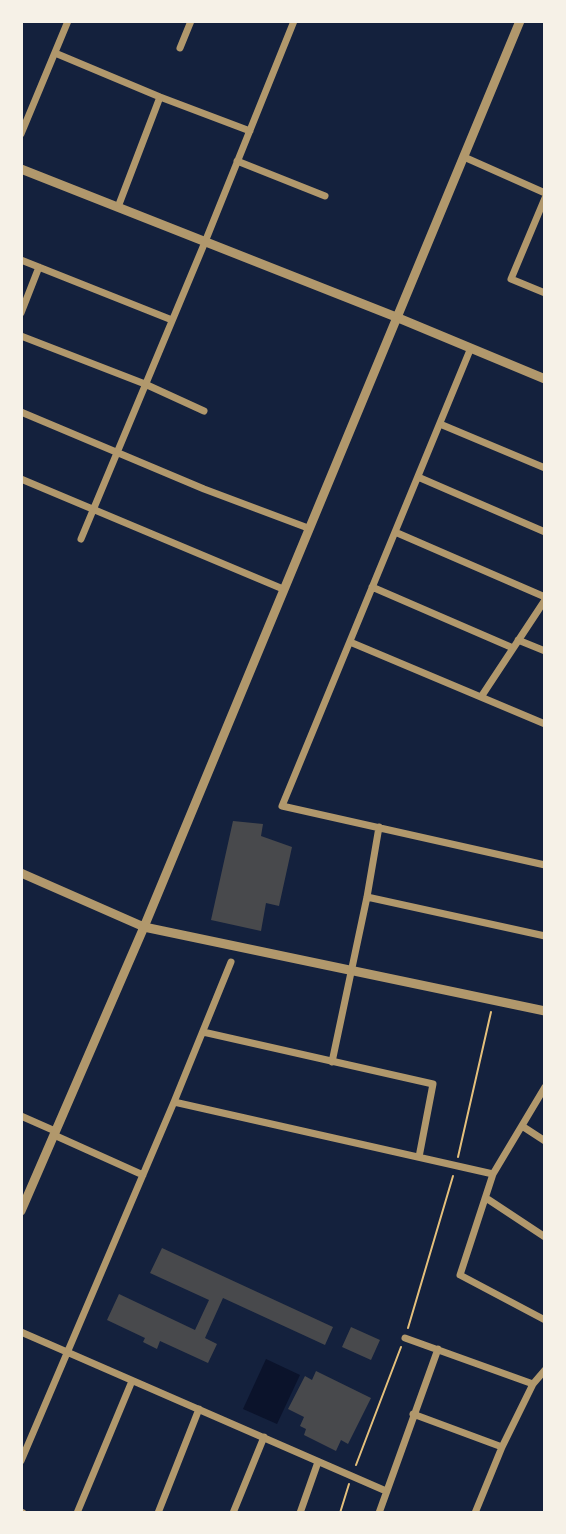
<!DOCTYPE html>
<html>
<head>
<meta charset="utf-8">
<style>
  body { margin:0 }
  #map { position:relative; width:566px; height:1534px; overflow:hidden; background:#14213d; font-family:"Public Sans",sans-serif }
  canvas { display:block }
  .frame { position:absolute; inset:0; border:23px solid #f6f1e7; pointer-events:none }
</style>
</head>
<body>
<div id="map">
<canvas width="566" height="1534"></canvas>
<div class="frame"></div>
</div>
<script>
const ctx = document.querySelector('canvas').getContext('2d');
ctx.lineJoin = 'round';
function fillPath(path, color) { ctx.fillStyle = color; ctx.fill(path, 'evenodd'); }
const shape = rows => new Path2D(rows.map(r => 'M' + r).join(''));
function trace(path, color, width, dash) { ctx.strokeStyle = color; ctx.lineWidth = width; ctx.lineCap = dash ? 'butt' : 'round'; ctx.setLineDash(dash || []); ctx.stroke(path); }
const water = shape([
  [266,1359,300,1375,277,1424,243,1409]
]);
const building = shape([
  [233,821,263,824,261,836,292,847,279,906,266,903,261,931,211,920],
  [162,1248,333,1327,325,1345,223,1298,205,1338,217,1344,208,1363,160,1341,157,1349,143,1342,145,1338,107,1320,119,1294,195,1330,209,1300,150,1273],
  [351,1327,380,1340,371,1360,342,1347],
  [316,1371,371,1398,348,1444,341,1440,336,1451,304,1435,306,1429,300,1426,304,1417,288,1409,305,1376,312,1380]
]);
const path = shape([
  [458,1157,491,1012],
  [408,1328,453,1176],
  [356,1465,401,1347],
  [340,1513,349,1484]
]);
const minor = shape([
  [180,48,191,21],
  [55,53,160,97,250,131],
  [21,134,68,21],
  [464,157,545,193],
  [237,161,325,196],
  [545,198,511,279,545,293],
  [118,207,160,97],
  [21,260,172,320],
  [21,313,39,267],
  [21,336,145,384,204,411],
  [470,350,282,806,545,865],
  [21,412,204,489,308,528],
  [440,424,545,468],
  [418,477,545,532],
  [21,479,283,589],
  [395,532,545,597],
  [81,539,205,242,294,21],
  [372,587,513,648],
  [518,640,545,651],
  [350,642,545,724],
  [481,697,545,600],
  [367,897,545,936],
  [203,1032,433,1084,419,1157],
  [332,1062,367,897,379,827],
  [545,1087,493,1174,460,1275,545,1320],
  [174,1102,493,1174],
  [21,1116,55,1131],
  [522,1126,545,1141],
  [54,1135,143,1175],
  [486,1198,545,1237],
  [21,1332,386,1491],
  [405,1338,533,1384],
  [413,1414,502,1447],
  [21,1461,174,1102,231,962],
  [21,1512,23,1513],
  [77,1513,132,1381],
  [158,1513,199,1409],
  [233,1513,264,1437],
  [300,1513,318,1462],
  [379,1513,438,1349],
  [475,1513,502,1447,533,1384,545,1370]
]);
const tertiary = shape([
  [21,169,396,317,545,379],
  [21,873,144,927,545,1011],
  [21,1211,144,927,520,21]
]);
fillPath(water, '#0b132b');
fillPath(building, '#48494c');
trace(path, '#e5c07b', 2);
trace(minor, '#b1986c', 7);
trace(tertiary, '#b1986c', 9);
</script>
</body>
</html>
